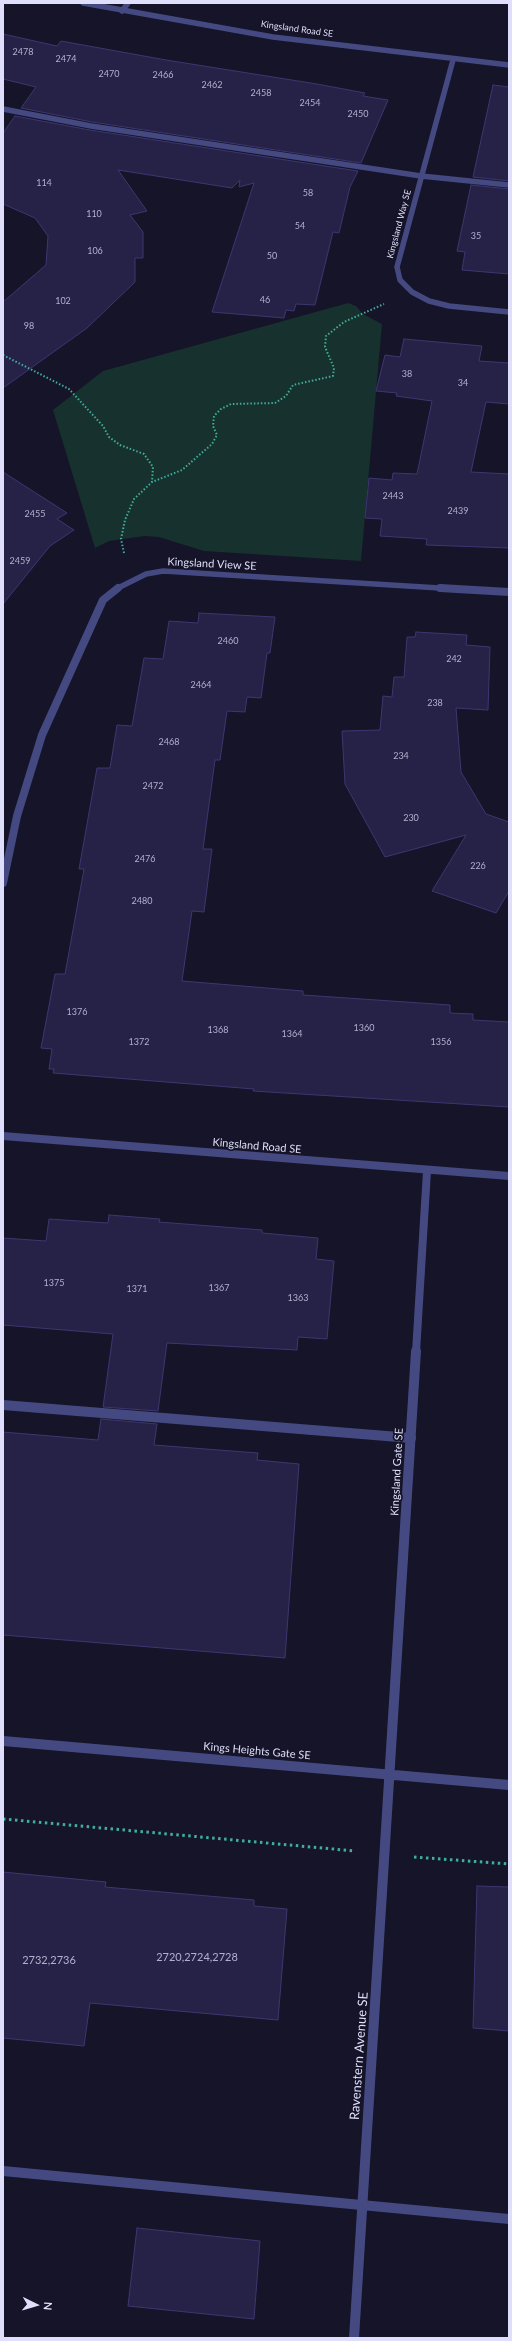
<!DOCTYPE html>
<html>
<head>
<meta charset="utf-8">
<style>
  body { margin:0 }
  #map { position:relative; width:512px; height:2341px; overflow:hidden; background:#151428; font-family:Lato,sans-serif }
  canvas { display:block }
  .frame { position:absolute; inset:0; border:4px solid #dfdffb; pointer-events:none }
  .north { position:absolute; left:16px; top:2285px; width:40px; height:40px; -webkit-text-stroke:3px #151428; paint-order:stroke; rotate:95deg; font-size:11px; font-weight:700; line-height:16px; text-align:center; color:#dfdffb }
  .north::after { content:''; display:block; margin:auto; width:14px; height:18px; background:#dfdffb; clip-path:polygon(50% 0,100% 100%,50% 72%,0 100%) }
</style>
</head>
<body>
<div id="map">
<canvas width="512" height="2341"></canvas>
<div class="frame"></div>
<div class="north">N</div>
</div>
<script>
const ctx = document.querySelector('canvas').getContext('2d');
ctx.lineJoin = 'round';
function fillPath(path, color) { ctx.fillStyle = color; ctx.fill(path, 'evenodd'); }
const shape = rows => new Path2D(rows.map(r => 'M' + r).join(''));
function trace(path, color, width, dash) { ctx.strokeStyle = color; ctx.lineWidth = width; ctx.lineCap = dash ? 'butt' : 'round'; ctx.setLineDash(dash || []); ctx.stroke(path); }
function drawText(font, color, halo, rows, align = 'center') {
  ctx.font = font + ' Lato,sans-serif'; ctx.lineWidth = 3.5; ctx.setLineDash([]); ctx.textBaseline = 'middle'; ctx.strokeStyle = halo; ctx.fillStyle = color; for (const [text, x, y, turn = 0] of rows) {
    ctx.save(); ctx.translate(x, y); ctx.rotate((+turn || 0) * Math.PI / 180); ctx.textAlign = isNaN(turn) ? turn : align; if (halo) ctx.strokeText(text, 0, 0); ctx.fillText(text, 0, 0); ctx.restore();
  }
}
const green = shape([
  [348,303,356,306,363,314,382,324,361,561,204,551,159,537,145,536,109,541,95,548,53,410,103,371]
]);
const building = shape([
  [3,34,57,46,61,41,166,60,317,84,365,93,363,96,388,100,361,163,92,122,21,108,36,87,3,79,3,34],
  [493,85,509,87,509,181,473,177,493,85],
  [15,116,90,130,358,171,350,187,339,233,333,232,315,305,296,304,294,311,286,310,284,318,212,312,254,183,239,187,240,180,232,188,118,170,147,211,130,215,143,232,143,258,135,258,135,282,87,328,3,388,3,302,46,265,48,236,35,218,3,204,3,133,15,116],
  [471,185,509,189,509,274,462,270,465,252,457,251,471,185],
  [404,339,482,346,479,361,509,363,509,404,486,402,471,472,509,474,509,548,426,545,427,539,380,536,382,519,365,518,369,478,392,480,393,473,417,474,432,401,396,396,397,393,376,391,385,355,400,357,404,339],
  [3,472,67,513,57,519,74,530,50,546,3,604,3,472],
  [199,613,275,617,270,653,267,653,261,698,247,697,245,712,227,711,220,760,215,760,203,849,212,849,204,912,192,911,182,981,303,991,303,995,450,1005,450,1013,473,1014,473,1020,509,1022,509,1107,253,1091,254,1089,53,1073,54,1069,49,1069,52,1049,41,1048,55,974,65,974,84,869,79,869,97,768,110,768,117,725,132,726,144,658,163,659,169,621,198,623,199,613],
  [416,632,467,635,466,645,490,647,488,710,456,708,461,772,486,814,509,822,509,891,496,913,432,891,466,835,385,857,345,784,342,731,380,730,383,696,392,697,394,677,404,677,407,637,415,637,416,632],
  [109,1215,160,1219,159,1222,262,1230,262,1233,318,1238,316,1259,334,1261,327,1339,298,1337,297,1350,167,1343,158,1411,103,1407,113,1334,3,1325,3,1238,46,1241,49,1219,108,1223,109,1215],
  [101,1419,157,1424,154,1445,258,1453,257,1460,299,1464,285,1658,3,1635,3,1432,98,1440,101,1419],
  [3,1872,106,1882,105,1887,254,1900,254,1906,287,1909,278,2020,90,2003,84,2046,3,2038,3,1872],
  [477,1886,509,1887,509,2031,473,2028,477,1886],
  [137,2228,260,2241,254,2319,128,2306,137,2228]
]);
const pathFar1 = shape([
  [3,355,69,389,103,426,109,437,120,445,144,454,153,467,152,482],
  [124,553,121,539,125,520,134,499,152,482,182,470,212,444,217,435,213,426,214,416,221,409,231,404,275,403,286,396,293,385,333,376,334,368,325,347,326,336,344,322,384,304]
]);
const path = shape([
  [3,1819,355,1851],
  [414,1857,509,1864]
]);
const laneFar1 = shape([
  [122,11,128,3],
  [3,109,91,126,421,176,509,185]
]);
const lane = shape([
  [3,1405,411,1438],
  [3,2171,509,2219]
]);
const streetFar2 = shape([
  [83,3,273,37,509,65],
  [453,60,397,267,400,280,412,292,429,301,449,306,509,312],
  [116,589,146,574,163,571,456,589]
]);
const streetFar1 = shape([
  [440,588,509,592],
  [3,883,17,816,42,735,103,600,118,588],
  [3,1136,509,1176],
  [416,1352,427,1171]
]);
const street = shape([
  [3,1741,509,1785],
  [354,2338,416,1351]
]);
const farStreetnames = [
  ["Kingsland Road SE",297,29,8],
  ["Kingsland Way SE",399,224,-75]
];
const numberNames = [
  ["2478",23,52],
  ["2474",66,59],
  ["2470",109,74],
  ["2466",163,75],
  ["2462",212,85],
  ["2458",261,93],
  ["2454",310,103],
  ["2450",358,114],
  ["114",44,183],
  ["58",308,193],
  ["110",94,214],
  ["54",300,226],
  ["35",476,236],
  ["106",95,251],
  ["50",272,256],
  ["46",265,300],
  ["102",63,301],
  ["98",29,326],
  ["38",407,374],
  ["34",463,383],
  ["2443",393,496],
  ["2439",458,511],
  ["2455",35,514],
  ["2459",20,561],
  ["2460",228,641],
  ["242",454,659],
  ["2464",201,685],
  ["238",435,703],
  ["2468",169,742],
  ["234",401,756],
  ["2472",153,786],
  ["230",411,818],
  ["2476",145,859],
  ["226",478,866],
  ["2480",142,901],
  ["1376",77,1012],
  ["1360",364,1028],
  ["1368",218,1030],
  ["1364",292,1034],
  ["1372",139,1042],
  ["1356",441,1042],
  ["1375",54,1283],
  ["1367",219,1288],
  ["1371",137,1289],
  ["1363",298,1298]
];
const streetNames = [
  ["Kingsland View SE",212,564,3],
  ["Kingsland Road SE",257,1146,5],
  ["Kingsland Gate SE",397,1472,-87],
  ["Kings Heights Gate SE",257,1751,5]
];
const nearNumbernames = [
  ["2720,2724,2728",197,1957],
  ["2732,2736",49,1960]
];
const nearStreetnames = [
  ["Ravenstern Avenue SE",359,2056,-86]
];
fillPath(green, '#17312e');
fillPath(building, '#262247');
trace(building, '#3c3770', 1);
trace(pathFar1, '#40ae9c', 2, [1.5, 2]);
trace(path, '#40ae9c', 3, [2.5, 3.5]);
trace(laneFar1, '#444981', 5.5);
trace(lane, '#444981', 10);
trace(streetFar2, '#444981', 5.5);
trace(streetFar1, '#444981', 8);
trace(street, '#444981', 10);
drawText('9px', '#dfdffb', '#151428', farStreetnames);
drawText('9px', '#b1b0ce', null, numberNames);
drawText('11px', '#dfdffb', '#151428', streetNames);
drawText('11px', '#b1b0ce', null, nearNumbernames);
drawText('13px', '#dfdffb', '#151428', nearStreetnames);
</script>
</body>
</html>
